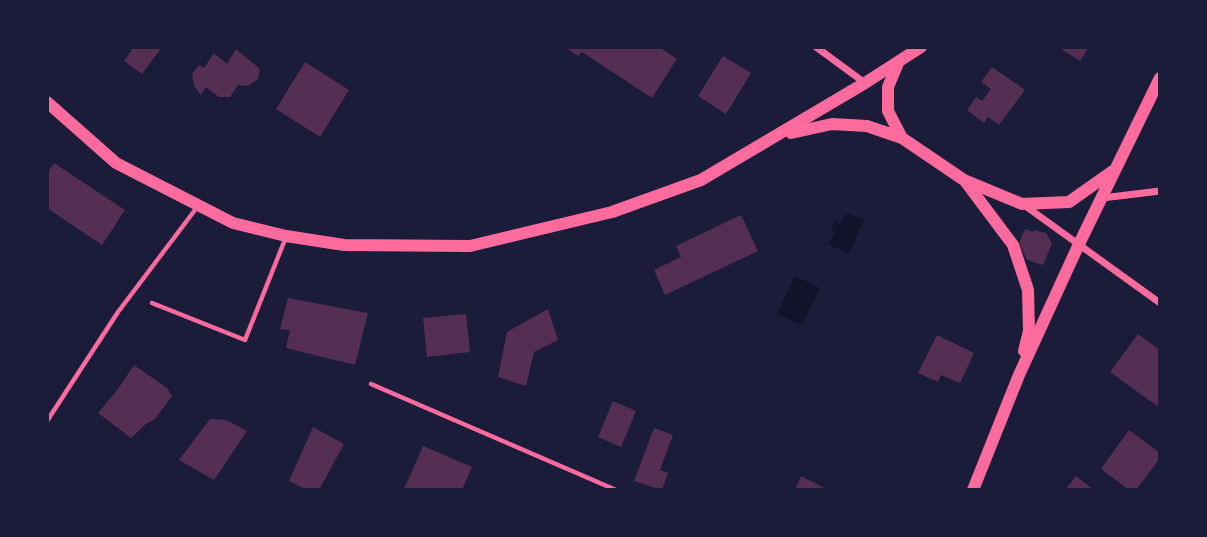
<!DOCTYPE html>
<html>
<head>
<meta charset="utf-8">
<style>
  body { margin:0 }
  #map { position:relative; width:1207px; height:537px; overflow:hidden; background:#1b1b3a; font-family:Quicksand,sans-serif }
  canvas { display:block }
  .frame { position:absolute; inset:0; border:49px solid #1b1b3a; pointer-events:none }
</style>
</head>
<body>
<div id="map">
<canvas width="1207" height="537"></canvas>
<div class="frame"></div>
</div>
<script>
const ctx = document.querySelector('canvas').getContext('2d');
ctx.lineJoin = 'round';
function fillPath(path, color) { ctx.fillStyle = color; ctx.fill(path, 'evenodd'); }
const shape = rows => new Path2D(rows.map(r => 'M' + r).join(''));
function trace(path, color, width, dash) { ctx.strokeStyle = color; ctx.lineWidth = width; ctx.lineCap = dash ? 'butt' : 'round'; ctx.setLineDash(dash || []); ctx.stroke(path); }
const water = shape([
  [847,213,864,220,849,254,828,244,835,234,831,229,836,220,840,225],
  [795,276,820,288,802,325,777,314]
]);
const building = shape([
  [128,47,162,47,142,74,124,61,132,50],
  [565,47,659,47,677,59,652,98,582,52,578,56],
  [1058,47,1089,47,1080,61],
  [236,49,260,69,258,79,248,86,238,85,230,97,219,97,206,87,201,95,194,86,192,74,199,65,204,68,214,53,227,64],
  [723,56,751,73,726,114,698,96],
  [305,62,349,90,320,137,276,109],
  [992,67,1025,90,999,125,988,117,984,123,967,110,976,97,982,101,991,89,981,82],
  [54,163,125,210,102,245,47,208,47,173],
  [741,215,758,251,665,295,654,270,681,257,676,246],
  [1025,229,1033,232,1034,230,1046,233,1052,243,1043,265,1027,260,1019,243],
  [288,298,368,313,355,365,286,348,290,330,280,329],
  [548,309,558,340,534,352,526,386,498,377,507,332],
  [466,314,470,352,427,357,423,318],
  [1138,334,1160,350,1160,408,1110,372],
  [937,335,974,353,960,383,941,375,938,382,918,373],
  [134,365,167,388,172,396,155,419,146,424,131,438,98,413,118,389],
  [613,401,636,411,621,447,598,437],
  [210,419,226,420,247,431,214,480,179,460],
  [313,427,344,444,319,490,307,490,289,481],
  [654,428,673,435,660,470,668,473,662,490,634,481],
  [1129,430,1160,453,1160,458,1136,490,1129,490,1101,469],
  [423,446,472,467,462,490,404,489],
  [801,476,829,490,795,490],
  [1076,476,1094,490,1065,490]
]);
const service = shape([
  [152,303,245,340,286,237],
  [371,384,616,490],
  [47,421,118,312,198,206]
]);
const minor = shape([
  [816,47,865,83],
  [1102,198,1160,191],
  [1024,205,1160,303]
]);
const secondary = shape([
  [899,61,888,87,888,111,902,138],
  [47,102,116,163,233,223,286,236,344,245,470,246,612,212,701,180,865,83,921,47],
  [791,133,832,124,867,126,902,138,964,180,1022,204,1069,202,1113,171],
  [965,181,1013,245,1028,290,1029,331,1024,351],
  [973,490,1019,375,1079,244,1160,78]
]);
fillPath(water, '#12122b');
fillPath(building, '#542f53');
trace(service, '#ff6b9d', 4.5);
trace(minor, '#ff6b9d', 7);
trace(secondary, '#ff6b9d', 12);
</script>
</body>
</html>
